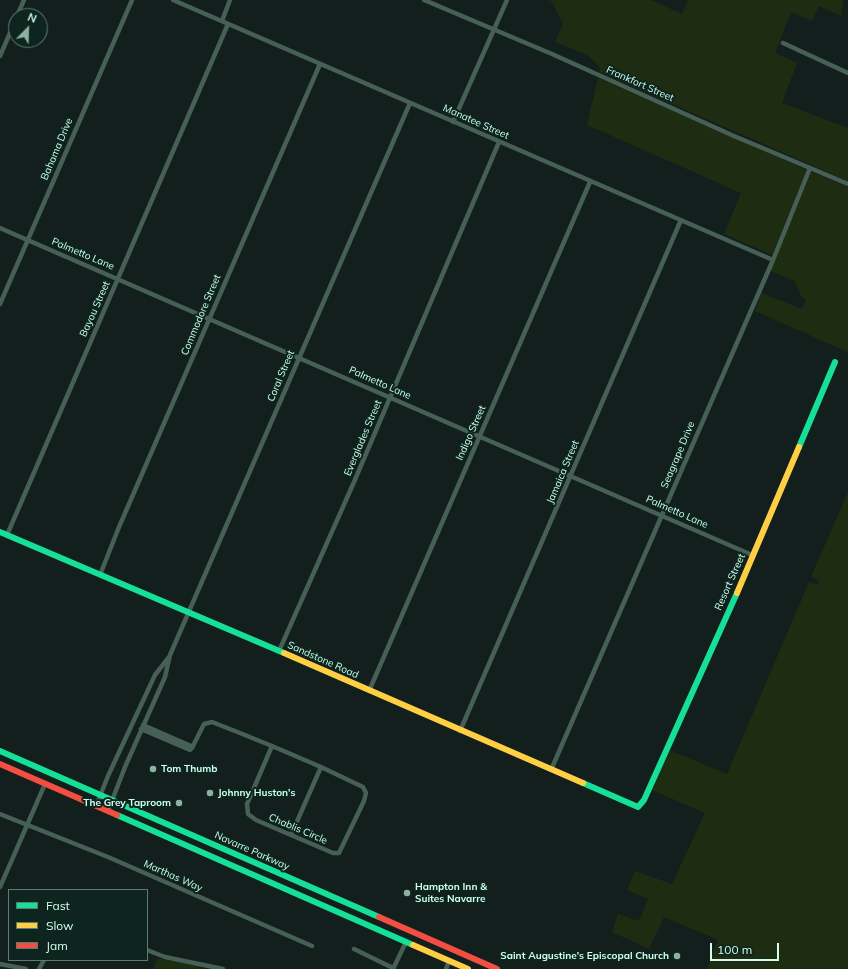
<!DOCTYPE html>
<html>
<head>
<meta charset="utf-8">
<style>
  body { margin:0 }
  #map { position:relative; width:848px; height:969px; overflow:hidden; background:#131f1c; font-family:Mulish,sans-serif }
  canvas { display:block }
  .legend { position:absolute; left:8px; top:889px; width:140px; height:72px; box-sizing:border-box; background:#0d251e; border:1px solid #5b7c71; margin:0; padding:5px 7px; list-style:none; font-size:12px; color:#d1ffee }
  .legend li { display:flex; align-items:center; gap:8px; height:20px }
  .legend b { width:20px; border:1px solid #5b7c71 }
  .north { position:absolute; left:8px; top:8px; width:40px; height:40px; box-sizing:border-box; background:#0d251e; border:1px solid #5b7c71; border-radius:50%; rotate:23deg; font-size:11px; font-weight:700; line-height:16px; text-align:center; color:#d1ffee }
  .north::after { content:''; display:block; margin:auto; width:14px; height:18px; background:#8eb1a4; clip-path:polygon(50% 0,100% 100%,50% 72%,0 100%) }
  .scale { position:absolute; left:710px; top:943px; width:69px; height:18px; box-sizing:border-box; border:2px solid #d1ffee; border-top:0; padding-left:5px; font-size:12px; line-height:14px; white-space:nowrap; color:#d1ffee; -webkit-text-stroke:3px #0d251e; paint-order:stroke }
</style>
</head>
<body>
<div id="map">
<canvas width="848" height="969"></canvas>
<ul class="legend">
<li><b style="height:5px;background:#16e098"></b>Fast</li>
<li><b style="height:5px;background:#ffcf43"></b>Slow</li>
<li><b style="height:5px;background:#f24e42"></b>Jam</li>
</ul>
<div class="north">N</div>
<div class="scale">100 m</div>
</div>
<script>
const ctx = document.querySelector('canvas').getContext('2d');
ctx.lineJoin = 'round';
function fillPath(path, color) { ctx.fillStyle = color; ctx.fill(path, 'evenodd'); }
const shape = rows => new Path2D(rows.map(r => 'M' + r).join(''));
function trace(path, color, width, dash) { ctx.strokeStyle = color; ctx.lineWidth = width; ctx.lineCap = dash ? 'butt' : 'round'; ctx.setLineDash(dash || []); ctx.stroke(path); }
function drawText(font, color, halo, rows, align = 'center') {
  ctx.font = font + ' Mulish,sans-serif'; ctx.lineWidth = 4; ctx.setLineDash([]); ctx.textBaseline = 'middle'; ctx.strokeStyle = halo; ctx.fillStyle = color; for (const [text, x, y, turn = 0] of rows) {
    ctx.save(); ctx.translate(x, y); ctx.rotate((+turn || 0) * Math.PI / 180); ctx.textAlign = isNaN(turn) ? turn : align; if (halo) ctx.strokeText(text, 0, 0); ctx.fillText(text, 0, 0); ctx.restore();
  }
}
const green = shape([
  [549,0,651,0,682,14,688,0,843,0,841,16,819,6,812,21,791,12,775,53,797,63,782,103,848,128,848,181,599,72,600,67,587,55,555,42,563,24,552,2],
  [598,78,807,170,772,255,724,234,741,193,587,125],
  [811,172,848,187,848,352,755,311,761,293,802,309,806,300,801,296,795,281,770,271],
  [848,492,848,969,707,969,718,940,664,917,649,949,612,932,618,914,639,921,648,899,627,890,635,871,672,884,705,813,652,790,669,750,727,774,809,582,818,585,819,580,811,577],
  [158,958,165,960,199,966,198,969,153,969]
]);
const street = shape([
  [173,0,773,260],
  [424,0,552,54,734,136,848,184],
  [17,16,24,0],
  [222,21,230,0],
  [783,43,848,73],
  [0,56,16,19],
  [453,122,507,0],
  [0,228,752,555],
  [0,304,132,0],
  [7,535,228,24],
  [100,575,119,527,320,64],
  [279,651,354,482,499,142],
  [369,691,590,182],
  [143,725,191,746,192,748],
  [141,729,190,750,192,748],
  [460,731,681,220],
  [192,748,204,724,212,722,235,731,272,746,321,767,363,787,366,793,364,801,339,853,333,853,256,820,248,814,247,804,272,746],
  [551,770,773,260,810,168],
  [96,806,108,776,155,675,169,657],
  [108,811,125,767,165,677,170,655,410,103],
  [0,814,108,857,312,946],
  [291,835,321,767],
  [0,887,45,784],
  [354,949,393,968],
  [147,950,165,957,223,969],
  [0,964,26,969],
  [39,969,44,960],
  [393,969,406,942],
  [446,969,449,961]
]);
const fast = shape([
  [799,447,835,362],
  [0,532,284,653],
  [0,751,379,917],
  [583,783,638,807,644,800,737,593],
  [117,815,413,945]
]);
const slow = shape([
  [737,593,799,447],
  [284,653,583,783],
  [413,945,468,969]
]);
const jam = shape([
  [0,764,117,815],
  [379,917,497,969]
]);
const markers = [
  [153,769,4,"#8eb1a4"],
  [210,793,4,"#8eb1a4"],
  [179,803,4,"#8eb1a4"],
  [407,893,4,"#8eb1a4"],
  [677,956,4,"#8eb1a4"]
];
const streetNames = [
  ["Frankfort Street",640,84,24],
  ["Manatee Street",476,122,24],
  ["Bahama Drive",57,149,-67],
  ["Palmetto Lane",83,254,23],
  ["Bayou Street",95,309,-66],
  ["Commodore Street",201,315,-67],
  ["Coral Street",281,376,-67],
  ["Palmetto Lane",380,383,24],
  ["Indigo Street",471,433,-66],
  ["Everglades Street",363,438,-67],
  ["Seagrape Drive",678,455,-67],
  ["Jamaica Street",563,472,-67],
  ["Palmetto Lane",677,512,24],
  ["Resort Street",730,582,-66],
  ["Sandstone Road",323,660,24],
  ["Chablis Circle",298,829,23],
  ["Navarre Parkway",252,851,24],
  ["Marthas Way",173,876,24]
];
const poiNames = [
  ["Tom Thumb",161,769],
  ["Johnny Huston's",218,793],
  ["The Grey Taproom",171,803,"right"],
  ["Hampton Inn &",415,887],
  ["Suites Navarre",415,899],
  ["Saint Augustine's Episcopal Church",669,956,"right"]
];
fillPath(green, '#1e2d11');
trace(street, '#466055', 4.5);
trace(fast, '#16e098', 6);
trace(slow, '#ffcf43', 6);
trace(jam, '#f24e42', 6);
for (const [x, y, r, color] of markers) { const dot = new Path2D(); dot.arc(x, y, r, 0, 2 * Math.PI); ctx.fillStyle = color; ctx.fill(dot); trace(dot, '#0d251e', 1.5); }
drawText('10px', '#d1ffee', '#0d251e', streetNames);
drawText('bold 10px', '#d1ffee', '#0d251e', poiNames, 'left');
</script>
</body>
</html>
